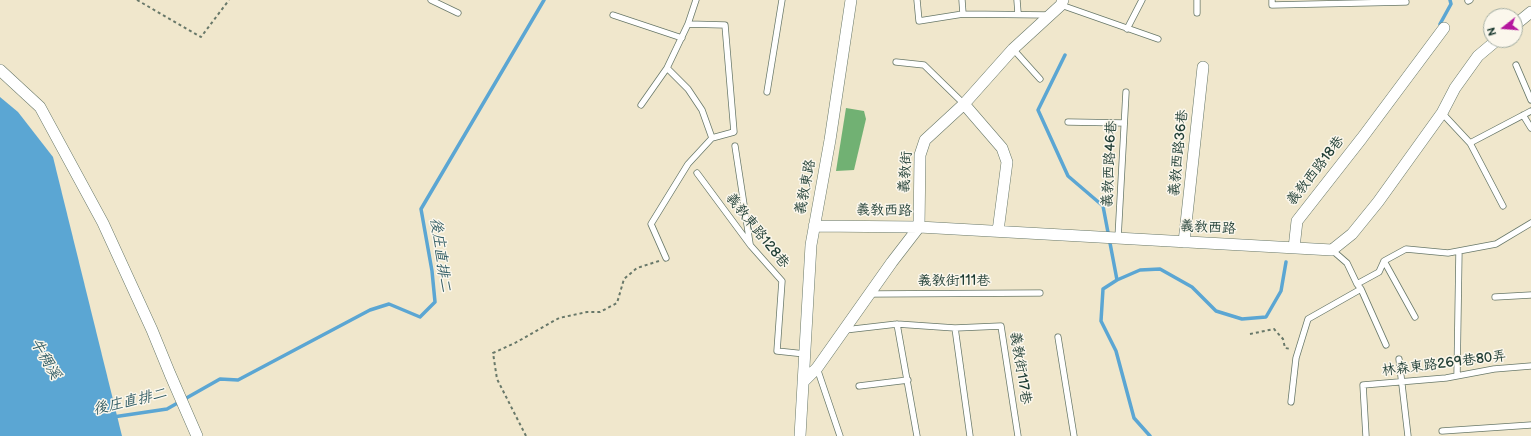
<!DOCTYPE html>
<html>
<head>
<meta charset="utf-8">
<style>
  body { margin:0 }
  #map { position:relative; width:1531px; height:436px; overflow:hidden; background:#f0e7cc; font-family:"Balsamiq Sans",sans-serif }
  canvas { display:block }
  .north { position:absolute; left:1483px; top:8px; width:40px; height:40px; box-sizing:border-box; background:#fbf7ec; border:1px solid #a3ada2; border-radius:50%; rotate:253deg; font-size:11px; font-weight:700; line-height:16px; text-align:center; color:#1f3d34 }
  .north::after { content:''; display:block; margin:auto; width:14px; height:18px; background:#b5179e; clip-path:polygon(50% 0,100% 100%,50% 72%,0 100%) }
</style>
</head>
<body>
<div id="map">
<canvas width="1531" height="436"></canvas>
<div class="north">N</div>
</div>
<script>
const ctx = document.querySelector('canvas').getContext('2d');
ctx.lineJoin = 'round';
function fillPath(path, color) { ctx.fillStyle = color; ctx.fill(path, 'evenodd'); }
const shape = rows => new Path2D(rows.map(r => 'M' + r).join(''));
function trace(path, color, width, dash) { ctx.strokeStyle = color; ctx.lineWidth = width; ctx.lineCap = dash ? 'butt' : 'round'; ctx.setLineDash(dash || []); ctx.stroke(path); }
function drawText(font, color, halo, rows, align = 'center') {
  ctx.font = font + ' "Balsamiq Sans","LXGW WenKai TC",sans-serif'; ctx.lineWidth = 3; ctx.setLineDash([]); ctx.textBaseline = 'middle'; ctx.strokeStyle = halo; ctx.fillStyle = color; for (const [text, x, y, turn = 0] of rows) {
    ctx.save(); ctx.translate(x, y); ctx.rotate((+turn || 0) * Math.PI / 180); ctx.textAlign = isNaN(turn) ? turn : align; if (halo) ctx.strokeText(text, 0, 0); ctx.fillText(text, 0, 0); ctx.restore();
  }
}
const forest = shape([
  [846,108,864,111,866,119,854,170,836,171]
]);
const water = shape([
  [0,97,18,112,53,157,122,436,0,436]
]);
const stream = shape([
  [1440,24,1451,4,1450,0],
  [1065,55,1038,110,1068,176,1103,206,1117,280],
  [113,417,167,409,220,379,238,380,370,310,389,304,420,317,435,302,432,271,421,209,544,0],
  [1150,436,1134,418,1116,351,1101,321,1103,289,1117,280,1140,270,1160,269,1192,287,1216,311,1242,319,1266,317,1281,291,1286,262]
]);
const path = shape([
  [137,0,201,37,229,0],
  [1250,334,1274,329,1283,339,1285,348,1291,349],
  [526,436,497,379,493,353,515,343,559,318,587,312,600,312,617,303,624,279,637,268,659,261]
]);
const service = shape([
  [431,0,458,13],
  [917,0,919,21,963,14,1049,15],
  [962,0,963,14],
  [1017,0,1018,13],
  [1197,0,1197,13],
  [1272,0,1272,5,1406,2],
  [1468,1,1470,0],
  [1061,5,1158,39],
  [613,15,682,38],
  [688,24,725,25,734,132,712,138],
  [1127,29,1142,0],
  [1013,49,1040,79],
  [896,62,924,65,964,104],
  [1516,65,1531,100],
  [767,92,782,0],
  [641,105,667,68],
  [1442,113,1470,143,1531,111],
  [1523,115,1531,128],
  [1068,122,1124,123],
  [1470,143,1503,206],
  [735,146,750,244],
  [697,173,751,246,782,281,777,351,805,354],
  [1118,238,1126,92],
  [666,258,651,224,688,164,712,138,702,110,688,89,667,68,688,24,696,0],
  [1384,261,1415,317],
  [1357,284,1379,272,1384,261,1406,249,1448,253,1496,244,1531,223],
  [1361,289,1386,345],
  [870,294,1040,293],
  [1495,297,1531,295],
  [897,324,917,436],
  [955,328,1001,326,1018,436],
  [845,330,897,324,955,328,970,436],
  [1058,337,1074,436],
  [1399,359,1408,436],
  [817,368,840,436],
  [1457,376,1459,251],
  [859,386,908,380],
  [1291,402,1296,358,1308,319,1361,289,1357,284,1347,263,1332,250],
  [1442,431,1531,425],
  [1366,436,1363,385,1446,378,1494,369,1531,366]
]);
const minor = shape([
  [1515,25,1531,12],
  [0,70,40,107,103,223,152,330,170,374,197,436],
  [964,104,1002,148,1007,162,998,231],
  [814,226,919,227,1332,250,1352,234,1378,202,1442,113,1455,88,1478,56,1497,40],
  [1184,242,1203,67],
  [1294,248,1297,221,1362,138,1444,28],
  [803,382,817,368,892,262,919,227,920,155,925,140,964,104,1013,49,1061,5,1063,0],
  [800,436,811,245,830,140,851,0]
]);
const streetNames = [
  ["義教西路36巷",1179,153,-84],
  ["義教西路46巷",1110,164,-87],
  ["義教西路18巷",1316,171,-52],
  ["義教街",906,172,-86],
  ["義教東路",806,187,-79],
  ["義教西路",884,211,1],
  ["義教西路",1208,228,3],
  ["義教東路128巷",757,231,51],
  ["義教街111巷",954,281],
  ["林森東路269巷80弄",1444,364,-7],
  ["義教街117巷",1020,368,81]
];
const waterNames = [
  ["後庄直排二",440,255,82],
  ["牛稠溪",45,359,60],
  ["後庄直排二",130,402,-13]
];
fillPath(forest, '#71b173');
fillPath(water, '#5ba6d3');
trace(stream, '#5ba6d3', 3.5);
trace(service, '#687869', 7);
trace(minor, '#687869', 12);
trace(path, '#687869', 2, [3, 3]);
trace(service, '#fff', 5.5);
trace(minor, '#fff', 11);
drawText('14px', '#1f3d34', '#fbf7ec', streetNames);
drawText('italic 15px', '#315c64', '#fbf7ec', waterNames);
</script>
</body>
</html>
